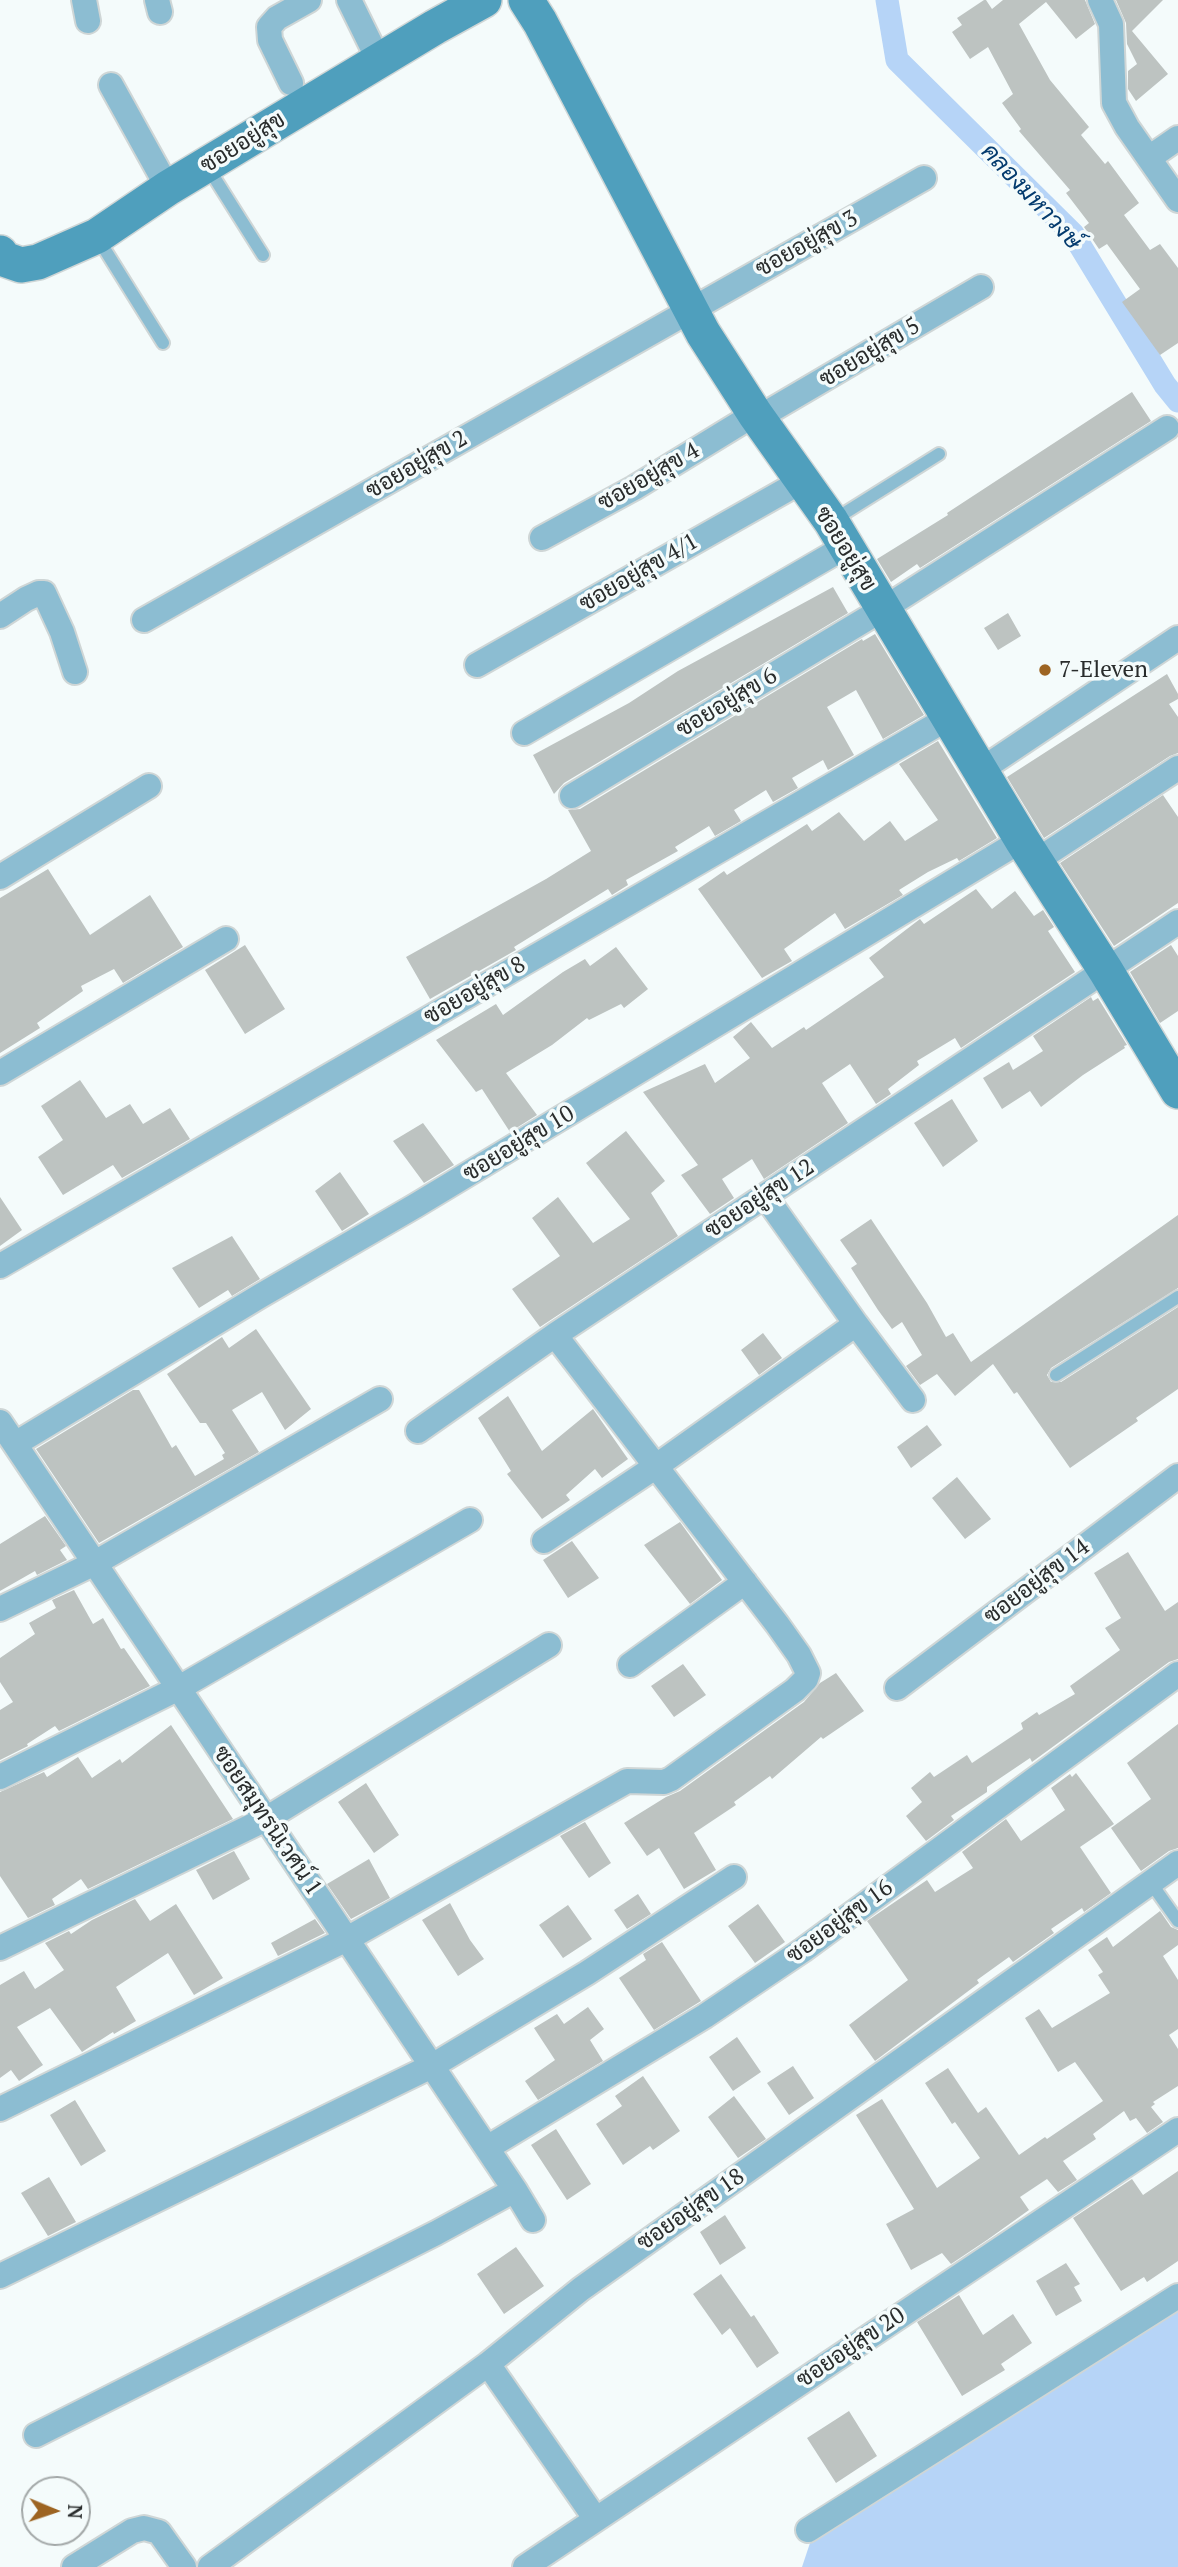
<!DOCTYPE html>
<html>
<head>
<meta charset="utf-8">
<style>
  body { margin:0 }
  #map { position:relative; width:1178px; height:2567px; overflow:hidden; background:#f4fbfb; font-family:"PT Serif",serif }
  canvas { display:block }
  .north { position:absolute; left:21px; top:2476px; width:70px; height:70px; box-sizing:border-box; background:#f4fbfb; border:2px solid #a3a8a8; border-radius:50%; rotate:92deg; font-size:19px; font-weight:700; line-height:28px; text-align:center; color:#292c2c }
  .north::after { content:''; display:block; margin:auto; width:24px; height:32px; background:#9d6422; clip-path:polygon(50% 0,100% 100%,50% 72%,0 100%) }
</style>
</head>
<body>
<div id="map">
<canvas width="1178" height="2567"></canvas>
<div class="north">N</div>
</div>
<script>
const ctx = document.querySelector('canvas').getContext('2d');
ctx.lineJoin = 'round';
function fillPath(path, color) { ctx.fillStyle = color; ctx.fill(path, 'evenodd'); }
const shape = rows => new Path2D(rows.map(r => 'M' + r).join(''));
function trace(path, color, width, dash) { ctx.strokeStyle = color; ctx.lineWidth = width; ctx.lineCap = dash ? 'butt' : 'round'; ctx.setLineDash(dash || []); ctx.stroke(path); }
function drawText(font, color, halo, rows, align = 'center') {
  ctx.font = font + ' "PT Serif",Sarabun,serif'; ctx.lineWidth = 7; ctx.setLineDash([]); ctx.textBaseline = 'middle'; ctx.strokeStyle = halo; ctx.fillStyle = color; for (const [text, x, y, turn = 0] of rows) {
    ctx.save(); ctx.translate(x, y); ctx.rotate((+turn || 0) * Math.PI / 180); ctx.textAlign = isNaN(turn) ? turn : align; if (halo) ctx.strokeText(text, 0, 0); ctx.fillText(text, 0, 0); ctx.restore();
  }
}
const water = shape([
  [1178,2297,1178,2567,802,2567,811,2540]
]);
const canal = shape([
  [887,0,897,60,1073,234,1165,385,1178,401]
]);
const building = shape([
  [984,0,986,0,992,9,1003,0,1085,0,1095,24,1076,39,1046,2,1019,24,1050,80,1089,127,1081,135,1105,164,1108,161,1139,203,1124,215,1150,250,1160,244,1178,268,1178,343,1160,355,1122,302,1140,289,1107,244,1099,249,1084,227,1089,223,1066,193,1070,190,1019,131,1021,129,1002,103,1013,94,988,47,970,59,952,32,962,25,957,18],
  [1116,0,1163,0,1132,31,1168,74,1136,101,1128,89,1128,71,1137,64,1127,44,1126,23],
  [1132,392,1151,421,920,568,917,564,891,582,877,559,948,515,947,513],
  [833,587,848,613,564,783,554,794,533,755,629,703,678,671],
  [1008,613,1021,636,998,650,984,628],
  [875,634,924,715,883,739,856,690,827,707,854,755,828,770,823,760,792,778,798,788,773,802,766,790,734,810,741,821,715,836,709,826,675,847,678,851,626,880,628,885,612,895,608,889,514,947,516,950,430,999,406,957,546,879,591,851,568,810,580,809,862,639,863,641],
  [1167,674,1178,694,1178,699,1169,704,1178,717,1178,753,1170,756,1044,838,1007,777],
  [938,741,997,838,959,861,957,858,928,872,899,890,903,895,845,929,835,913,784,949,792,961,762,978,698,889,724,871,727,875,807,824,812,831,839,812,864,841,890,821,905,841,938,820,899,764],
  [1163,795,1178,817,1178,903,1114,946,1060,863],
  [48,869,90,935,150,895,183,947,123,983,114,969,81,986,83,991,37,1023,40,1028,0,1053,0,898],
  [976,889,992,909,1015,891,1034,916,1043,910,1054,927,1048,931,1075,972,961,1048,955,1038,917,1061,919,1065,888,1089,891,1094,876,1104,850,1064,822,1083,848,1123,764,1179,752,1159,722,1179,734,1198,710,1214,681,1175,698,1165,643,1092,705,1064,715,1083,750,1058,733,1037,751,1022,772,1048,804,1027,806,1030,884,977,869,958,920,919,924,924],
  [245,945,285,1009,245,1034,205,970],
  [1171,945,1178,956,1178,1011,1160,1023,1130,972],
  [616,947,648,989,624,1008,621,1004,589,1020,587,1018,552,1045,506,1073,537,1115,510,1132,482,1089,476,1092,436,1040,496,1004,503,1015,563,972,585,959,590,966],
  [1091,997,1093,1001,1098,998,1127,1045,1124,1046,1125,1048,1083,1075,1041,1107,1030,1091,1002,1109,983,1078,1009,1062,1013,1070,1043,1051,1033,1036],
  [80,1080,106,1118,130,1104,143,1124,170,1108,190,1139,122,1178,113,1165,63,1195,38,1157,63,1140,41,1106],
  [952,1099,978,1141,943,1167,914,1123],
  [423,1123,454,1165,424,1183,393,1141],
  [626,1131,665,1181,651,1193,678,1236,540,1327,512,1289,560,1256,532,1218,558,1197,593,1243,630,1219,586,1163],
  [340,1172,369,1214,342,1231,315,1191],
  [0,1197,22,1230,0,1246],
  [1178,1215,1178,1288,1051,1368,1047,1375,1051,1382,1061,1382,1178,1307,1178,1389,1136,1418,1138,1421,1070,1468,1017,1392,1014,1394,993,1364,955,1396,937,1374,920,1385,906,1366,922,1355,902,1322,892,1329,878,1310,851,1268,857,1264,840,1240,871,1219,927,1303,946,1337,953,1333,971,1362],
  [232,1236,260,1279,232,1296,228,1290,199,1308,172,1268],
  [256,1329,311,1409,285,1430,262,1392,232,1410,259,1452,99,1543,36,1449,133,1390,139,1390,172,1448,176,1445,195,1476,224,1459,222,1455,225,1453,206,1423,200,1423,167,1374,222,1337,229,1348],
  [763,1333,782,1358,759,1375,741,1350],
  [508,1396,542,1451,593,1409,628,1459,602,1478,595,1469,566,1495,570,1500,542,1519,507,1474,511,1471,478,1418],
  [927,1425,942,1445,911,1468,897,1447],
  [957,1477,991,1519,965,1539,932,1498],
  [45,1516,66,1546,60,1550,67,1560,37,1575,35,1571,0,1591,0,1544],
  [680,1522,722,1580,690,1604,644,1545],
  [572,1541,599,1578,568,1598,543,1560],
  [1128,1552,1165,1611,1178,1602,1178,1659,1169,1662,1032,1762,1030,1758,987,1787,987,1792,951,1816,954,1820,926,1841,906,1816,922,1802,911,1788,930,1772,934,1777,967,1755,972,1763,1023,1729,1021,1723,1037,1712,1039,1715,1075,1694,1070,1686,1120,1650,1105,1628,1121,1618,1094,1573],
  [74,1590,93,1624,103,1618,121,1649,124,1648,150,1686,59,1731,55,1726,27,1744,28,1746,0,1760,0,1710,13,1702,0,1682,0,1658,35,1634,29,1623,56,1608,52,1600],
  [683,1664,706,1695,674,1717,651,1686],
  [836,1673,864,1711,823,1739,821,1737,772,1779,770,1776,734,1802,736,1805,694,1833,716,1870,684,1889,659,1848,647,1856,624,1823,666,1797,680,1791,804,1702,820,1683],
  [1178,1724,1178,1848,1169,1851,1141,1871,1111,1828,1151,1799,1127,1763],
  [171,1725,233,1819,88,1889,81,1879,52,1899,55,1905,28,1918,0,1876,0,1792,44,1772,47,1777,78,1757,92,1778,120,1759,122,1763],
  [1076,1773,1114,1824,1080,1847,1111,1893,1084,1912,1082,1908,1051,1929,1054,1933,1013,1962,1009,1957,977,1980,979,1983,875,2061,849,2025,908,1980,867,1921,927,1880,935,1892,973,1868,962,1852,1006,1819,1021,1841,1065,1810,1051,1788,1070,1774,1072,1777],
  [366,1783,399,1835,374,1853,338,1802],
  [585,1822,611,1863,589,1878,560,1836],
  [234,1851,250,1879,213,1900,196,1870],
  [369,1859,390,1898,351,1919,327,1884],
  [638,1894,651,1914,627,1929,614,1910],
  [135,1899,150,1921,176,1904,223,1978,194,1995,168,1953,116,1987,136,2021,114,2034,113,2032,82,2052,50,2008,17,2027,43,2065,19,2081,11,2070,0,2078,0,1985,24,1971,35,1989,64,1970,45,1943,69,1931,71,1934,92,1920],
  [450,1903,470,1940,484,1959,458,1976,422,1920],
  [758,1904,785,1942,755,1963,728,1926],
  [568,1905,592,1939,563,1958,539,1925],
  [1160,1911,1171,1927,1178,1930,1178,1945,1163,1956,1178,1980,1178,2029,1169,2035,1178,2049,1178,2086,1153,2102,1155,2104,1151,2107,1163,2122,1147,2133,1136,2118,1130,2121,1124,2111,1093,2134,1096,2139,1063,2161,1077,2180,1058,2192,1047,2179,1020,2197,1029,2210,987,2240,951,2264,942,2253,911,2270,886,2224,914,2209,856,2115,882,2099,937,2188,980,2158,955,2122,952,2124,925,2083,948,2068,978,2113,986,2107,1019,2155,1045,2137,1047,2139,1103,2101,1075,2062,1058,2072,1025,2018,1039,2009,1052,2028,1110,1993,1098,1975,1103,1972,1088,1950,1107,1937,1113,1947],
  [315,1919,325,1933,278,1956,271,1943],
  [662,1942,701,2001,654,2030,619,1978,646,1960,643,1954],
  [588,2007,604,2029,590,2040,603,2061,538,2100,525,2081,555,2060,534,2028,557,2014,564,2024],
  [737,2037,761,2072,733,2091,709,2057],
  [793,2066,814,2098,789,2115,767,2083],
  [643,2076,680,2131,653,2150,650,2146,623,2165,596,2124,622,2106,615,2096],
  [734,2096,766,2139,738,2158,708,2117],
  [75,2100,106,2151,81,2166,50,2115],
  [556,2129,591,2184,567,2200,531,2145],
  [1178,2171,1178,2261,1147,2282,1144,2277,1121,2291,1073,2218,1132,2179,1143,2195],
  [49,2177,76,2222,48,2236,21,2193],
  [725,2215,746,2248,720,2265,700,2232],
  [516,2247,544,2286,504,2314,477,2274],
  [1066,2263,1080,2284,1074,2287,1082,2301,1056,2316,1036,2281],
  [721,2274,751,2317,754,2315,779,2353,757,2368,730,2328,722,2335,693,2294],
  [959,2295,983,2335,1013,2314,1032,2343,1001,2364,1005,2370,962,2396,917,2322],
  [849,2411,877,2456,836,2483,807,2438]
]);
const lane = shape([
  [207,166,263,255],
  [97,237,163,343],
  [832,521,939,454],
  [1056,1375,1178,1297],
  [1151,1883,1178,1921]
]);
const street = shape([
  [84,0,88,21],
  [157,0,160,12],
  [349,0,379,61],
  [1100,0,1111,24,1114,103,1127,127,1178,200],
  [291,83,270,40,269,27,277,18,309,0],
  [111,85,168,188],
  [1149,158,1178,138],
  [758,418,981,287],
  [542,538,634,488,755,414],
  [0,616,26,599,39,593,44,593,62,632,75,672],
  [144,620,924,178],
  [477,665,802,481],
  [524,733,845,547],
  [981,770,1178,638],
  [572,796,883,609,1167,428],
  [1036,861,1178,768],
  [0,877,149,786],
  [0,1073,226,939],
  [765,1196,856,1324,913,1400],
  [0,1266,950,717],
  [0,1422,515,2190,533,2220],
  [418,1431,555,1335,1178,922],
  [15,1444,260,1296,415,1206,1022,840],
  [544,1541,655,1467,856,1324],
  [0,1609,95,1563,380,1399],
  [630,1665,745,1582],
  [897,1688,1178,1476],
  [0,1777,179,1688,470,1520],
  [0,1948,266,1819,549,1645],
  [0,2109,347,1939,627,1781,664,1782,671,1779,795,1690,806,1679,808,1673,799,1655,777,1624,555,1335],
  [487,2148,705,2016,803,1950,1178,1674],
  [0,2276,432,2066,587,1973,734,1877],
  [488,2364,595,2518],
  [36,2435,436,2233,515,2190],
  [808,2530,1178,2296],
  [74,2567,132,2531,144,2528,159,2532,184,2567],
  [210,2567,488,2364,581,2289,1178,1863],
  [525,2567,1178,2130]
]);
const secondary = shape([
  [526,0,540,22,703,333,755,414,831,521,1022,840,1106,971,1178,1091],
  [0,253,4,259,21,265,38,262,97,236,168,188,435,27,484,0]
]);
const markers = [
  [1045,670,7,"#9d6422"]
];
const streetNames = [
  ["ซอยอยู่สุข",243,143,-32],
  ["ซอยอยู่สุข 3",807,244,-29],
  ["ซอยอยู่สุข 5",870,353,-31],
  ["ซอยอยู่สุข 2",417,465,-30],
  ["ซอยอยู่สุข 4",649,477,-30],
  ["ซอยอยู่สุข",845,549,58],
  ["ซอยอยู่สุข 4/1",639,573,-30],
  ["ซอยอยู่สุข 6",727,703,-31],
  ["ซอยอยู่สุข 8",475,991,-30],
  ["ซอยอยู่สุข 10",519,1144,-31],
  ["ซอยอยู่สุข 12",760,1199,-33],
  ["ซอยอยู่สุข 14",1037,1582,-37],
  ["ซอยสมุทรนิเวศน์ 1",267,1821,56],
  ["ซอยอยู่สุข 16",840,1922,-36],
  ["ซอยอยู่สุข 18",691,2210,-35],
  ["ซอยอยู่สุข 20",851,2348,-34]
];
const poiNames = [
  ["7-Eleven",1059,670]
];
const waterNames = [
  ["คลองมหาวงษ์",1031,197,47]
];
fillPath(water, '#b6d4f7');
trace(canal, '#b6d4f7', 23);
fillPath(building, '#bdc3c1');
trace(lane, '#cfd6d6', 16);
trace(street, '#cfd6d6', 28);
trace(secondary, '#cfd6d6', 38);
trace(lane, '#8cbdd2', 12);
trace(street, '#8cbdd2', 24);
trace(secondary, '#4f9fbd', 35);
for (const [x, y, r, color] of markers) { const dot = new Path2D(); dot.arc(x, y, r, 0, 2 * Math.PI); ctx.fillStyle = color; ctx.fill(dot); trace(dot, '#f4fbfb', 2.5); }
drawText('23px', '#292c2c', '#f4fbfb', streetNames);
drawText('23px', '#292c2c', '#f4fbfb', poiNames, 'left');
drawText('italic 24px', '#043b6e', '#f4fbfb', waterNames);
</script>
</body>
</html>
